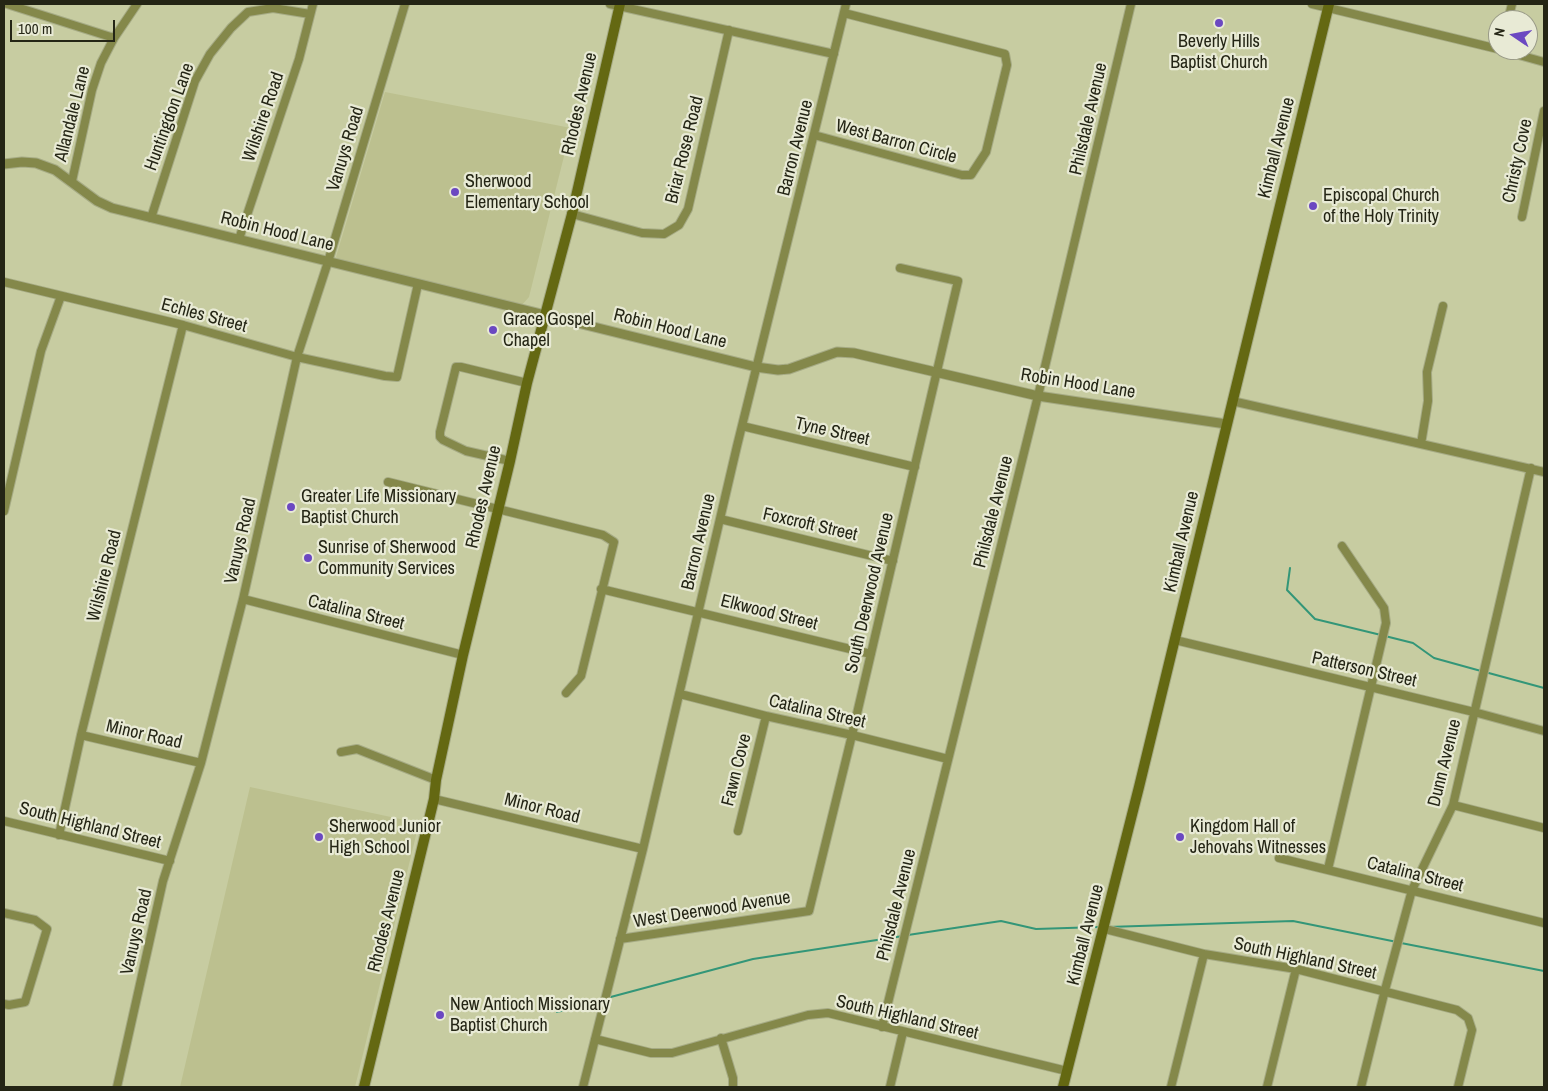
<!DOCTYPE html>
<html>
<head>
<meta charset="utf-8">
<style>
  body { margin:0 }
  #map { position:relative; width:1548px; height:1091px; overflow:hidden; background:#c7cca1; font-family:"Archivo Narrow",sans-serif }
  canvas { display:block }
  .frame { position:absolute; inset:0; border:5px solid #242515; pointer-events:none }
  .north { position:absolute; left:1488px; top:10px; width:50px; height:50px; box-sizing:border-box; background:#e8ead5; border:1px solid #9a9b88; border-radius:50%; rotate:282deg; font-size:14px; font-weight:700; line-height:20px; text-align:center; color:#242515 }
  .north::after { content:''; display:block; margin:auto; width:18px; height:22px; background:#6b48c1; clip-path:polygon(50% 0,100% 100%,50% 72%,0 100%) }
  .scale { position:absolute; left:10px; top:20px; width:105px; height:22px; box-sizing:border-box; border:2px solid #242515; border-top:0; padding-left:6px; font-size:15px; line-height:18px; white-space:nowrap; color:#242515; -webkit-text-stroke:4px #e8ead5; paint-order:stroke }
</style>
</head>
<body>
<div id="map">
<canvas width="1548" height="1091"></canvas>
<div class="frame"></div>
<div class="north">N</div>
<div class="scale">100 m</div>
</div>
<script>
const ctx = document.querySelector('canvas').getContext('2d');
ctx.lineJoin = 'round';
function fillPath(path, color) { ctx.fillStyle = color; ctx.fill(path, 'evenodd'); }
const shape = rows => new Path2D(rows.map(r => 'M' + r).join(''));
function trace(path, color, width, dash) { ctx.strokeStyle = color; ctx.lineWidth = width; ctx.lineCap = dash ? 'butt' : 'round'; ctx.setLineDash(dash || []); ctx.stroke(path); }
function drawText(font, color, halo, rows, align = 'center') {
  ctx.font = font + ' "Archivo Narrow",sans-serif'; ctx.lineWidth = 4.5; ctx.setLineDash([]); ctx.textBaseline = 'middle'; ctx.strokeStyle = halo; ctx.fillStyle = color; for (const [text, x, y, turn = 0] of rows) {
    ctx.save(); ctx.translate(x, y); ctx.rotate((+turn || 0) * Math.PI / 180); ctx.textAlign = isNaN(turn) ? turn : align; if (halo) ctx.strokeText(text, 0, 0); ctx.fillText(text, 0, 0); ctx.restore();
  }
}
const built = shape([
  [385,92,571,128,529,297,522,305,339,260,336,257],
  [250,787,419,823,355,1087,180,1087]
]);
const stream = shape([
  [1290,568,1287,590,1315,619,1381,635],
  [1385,636,1413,643,1434,658,1481,671],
  [1485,672,1544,688],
  [1108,927,1293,921,1397,942],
  [908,935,1001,921,1036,929,1099,927],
  [1401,943,1544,971],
  [607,998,753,959,903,936],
  [557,1012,603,1000]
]);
const minor = shape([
  [7,4,114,38],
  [610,4,834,54],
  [1312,4,1498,49],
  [1508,20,1512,4],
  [1501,50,1544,62],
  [814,135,962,175,971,175,986,152,1007,65,1005,54,844,13],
  [72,181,92,90,101,63,114,38,137,4],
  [572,214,642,233,664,234,679,225,688,209,729,30],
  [1522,217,1544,111],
  [151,218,195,81,210,54,231,28,248,12,273,8,310,14],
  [239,239,299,59,313,4],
  [4,282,183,325,297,357,385,376,397,377,418,284],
  [1232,401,1544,472],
  [742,426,915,467],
  [1421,444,1428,401,1427,372,1443,306],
  [510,461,466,451,443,440,440,437,440,432,456,367,461,367,527,383],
  [388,482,603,535,614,542,581,676,566,693],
  [4,511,41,351,61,296],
  [720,519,893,561],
  [601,589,871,654],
  [243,599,463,655],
  [1175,640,1474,712,1544,731],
  [680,694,766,716,852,735,948,759],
  [81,735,201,763],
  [341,752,357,749,436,780],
  [434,799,643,849],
  [1453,805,1544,828],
  [4,821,170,861],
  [738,831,766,716],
  [59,835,81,735,183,325],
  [1279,858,1544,923],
  [1328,869,1386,623,1384,608,1342,546],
  [4,913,35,920,47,929,25,1002,9,1005,4,1004],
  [1105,929,1204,954,1296,969,1457,1010,1468,1018,1472,1030,1458,1087],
  [620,939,809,911,852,735,958,281,900,268],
  [882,1027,1038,396,1131,4],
  [721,1038,733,1078,733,1087],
  [595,1039,651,1053,672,1053,808,1015,828,1013,1067,1071],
  [117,1087,163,881,201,763,243,599,297,357,328,262,405,4],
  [583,1087,643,849,737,446,846,4],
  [890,1087,903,1032],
  [1171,1087,1204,954],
  [1267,1087,1296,969],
  [1361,1087,1385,990,1412,890,1453,805,1531,468]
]);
const tertiary = shape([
  [4,164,22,162,36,163,55,170,97,201,112,208,756,367,778,370,789,369,837,352,854,353,1038,396,1226,424]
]);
const secondary = shape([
  [364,1087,434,799,436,780,463,655,510,461,527,383,572,214,620,4],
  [1063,1087,1139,787,1329,4]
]);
const markers = [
  [1219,23,5,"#6b48c1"],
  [455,192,5,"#6b48c1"],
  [1313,206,5,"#6b48c1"],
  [493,330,5,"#6b48c1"],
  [291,507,5,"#6b48c1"],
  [308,558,5,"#6b48c1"],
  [319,837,5,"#6b48c1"],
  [1180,837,5,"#6b48c1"],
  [440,1015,5,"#6b48c1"]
];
const poiNames = [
  ["Beverly Hills",1219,42,"center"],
  ["Baptist Church",1219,63,"center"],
  ["Sherwood",465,182],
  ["Elementary School",465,203],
  ["Episcopal Church",1323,196],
  ["of the Holy Trinity",1323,217],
  ["Grace Gospel",503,320],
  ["Chapel",503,341],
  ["Greater Life Missionary",301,497],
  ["Baptist Church",301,518],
  ["Sunrise of Sherwood",318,548],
  ["Community Services",318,569],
  ["Sherwood Junior",329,827],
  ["High School",329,848],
  ["Kingdom Hall of",1190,827],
  ["Jehovahs Witnesses",1190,848],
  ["New Antioch Missionary",450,1005],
  ["Baptist Church",450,1026]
];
const streetNames = [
  ["Rhodes Avenue",580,104,-77],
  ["Allandale Lane",73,114,-76],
  ["Huntingdon Lane",170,117,-70],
  ["Wilshire Road",264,117,-71],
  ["Philsdale Avenue",1089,119,-77],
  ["West Barron Circle",896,142,15],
  ["Barron Avenue",796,148,-76],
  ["Kimball Avenue",1277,148,-76],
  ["Vanuys Road",346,149,-73],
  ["Briar Rose Road",685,150,-76],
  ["Christy Cove",1518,161,-78],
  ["Robin Hood Lane",277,232,14],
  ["Echles Street",204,316,15],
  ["Robin Hood Lane",670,329,14],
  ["Robin Hood Lane",1078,384,9],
  ["Tyne Street",832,432,13],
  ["Rhodes Avenue",484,497,-77],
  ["Philsdale Avenue",994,512,-76],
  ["Foxcroft Street",810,525,13],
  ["Vanuys Road",241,541,-77],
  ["Barron Avenue",699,542,-77],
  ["Kimball Avenue",1182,542,-77],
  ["Wilshire Road",105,576,-76],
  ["South Deerwood Avenue",870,593,-77],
  ["Catalina Street",356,613,14],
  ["Elkwood Street",769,613,14],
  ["Patterson Street",1364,670,13],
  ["Catalina Street",817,712,13],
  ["Minor Road",144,735,13],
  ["Dunn Avenue",1445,763,-76],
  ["Fawn Cove",737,770,-76],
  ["Minor Road",542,809,14],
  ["South Highland Street",90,826,14],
  ["Catalina Street",1415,875,14],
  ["Philsdale Avenue",897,905,-76],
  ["West Deerwood Avenue",712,910,-9],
  ["Rhodes Avenue",387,921,-76],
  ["Vanuys Road",137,932,-77],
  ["Kimball Avenue",1086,935,-76],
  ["South Highland Street",1305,959,12],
  ["South Highland Street",907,1018,13]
];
fillPath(built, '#bcc08f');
trace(stream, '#339678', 2);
trace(minor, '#a6ab85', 10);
trace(tertiary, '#a6ab85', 11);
trace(secondary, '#a6ab85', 12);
trace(minor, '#84884a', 8);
trace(tertiary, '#84884a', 9);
trace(secondary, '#646812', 10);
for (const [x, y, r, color] of markers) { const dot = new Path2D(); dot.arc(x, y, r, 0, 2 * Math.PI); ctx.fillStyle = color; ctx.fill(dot); trace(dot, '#e8ead5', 2); }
drawText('18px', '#242515', '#e8ead5', poiNames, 'left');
drawText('18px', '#242515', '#e8ead5', streetNames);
</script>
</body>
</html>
